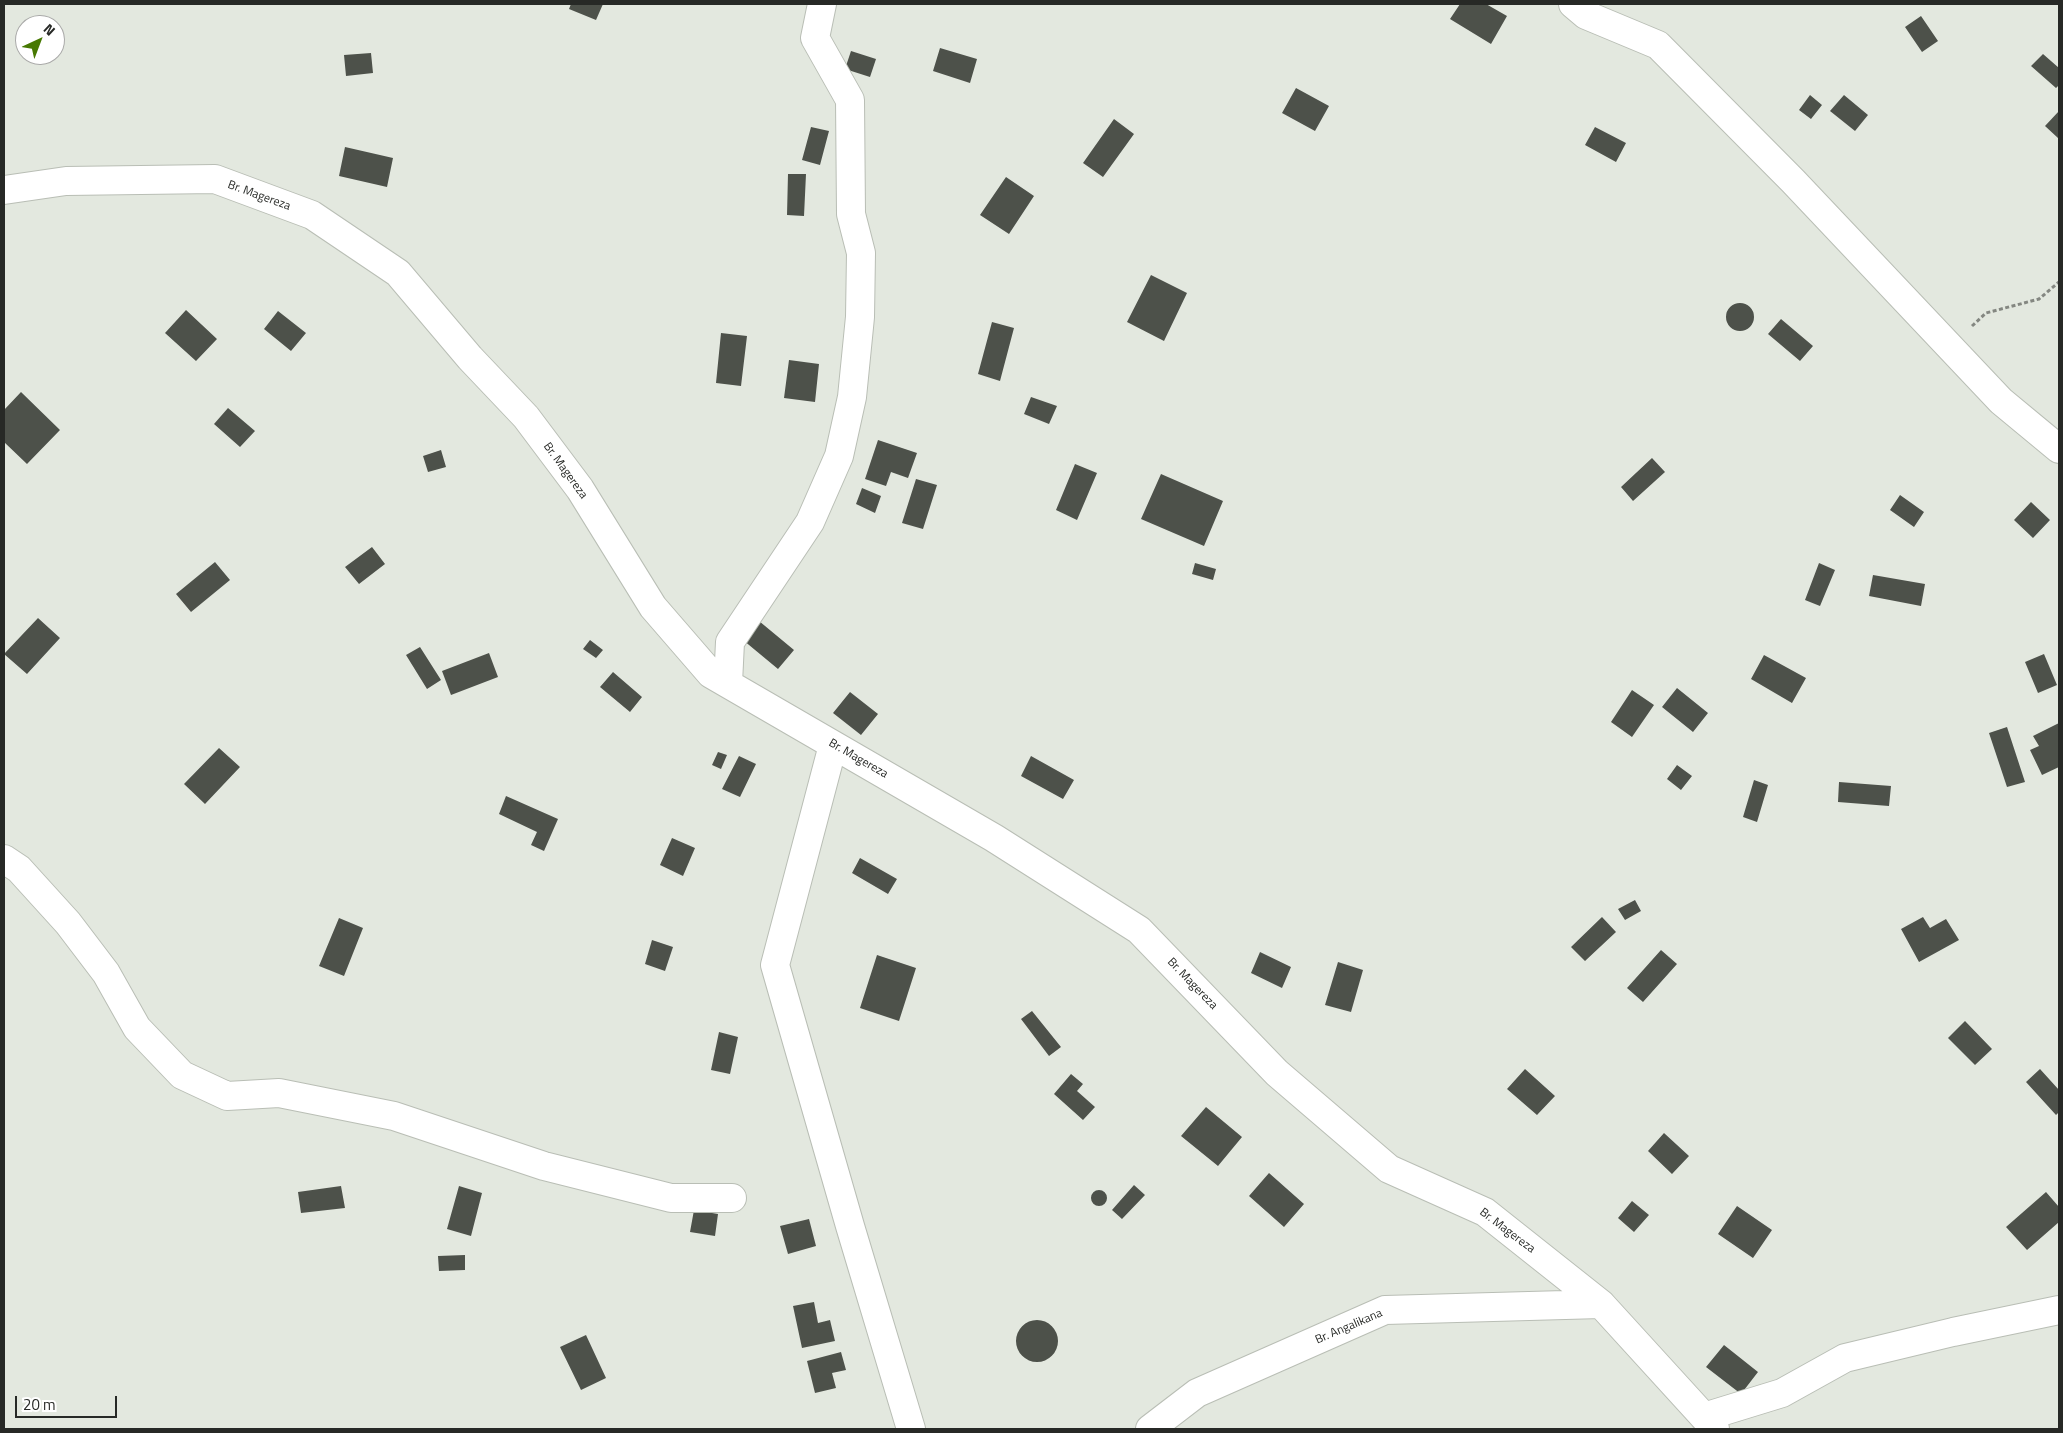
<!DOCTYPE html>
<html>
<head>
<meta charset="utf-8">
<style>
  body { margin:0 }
  #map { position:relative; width:2063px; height:1433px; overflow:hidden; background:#e3e8df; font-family:"Titillium Web",sans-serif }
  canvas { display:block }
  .frame { position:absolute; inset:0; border:5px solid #272926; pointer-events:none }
  .north { position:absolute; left:15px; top:15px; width:50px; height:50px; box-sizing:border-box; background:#fff; border:1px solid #a9a9a8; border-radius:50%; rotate:43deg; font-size:14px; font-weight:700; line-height:20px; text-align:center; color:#272926 }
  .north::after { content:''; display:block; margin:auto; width:18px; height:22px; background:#477902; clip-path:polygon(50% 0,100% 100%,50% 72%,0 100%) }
  .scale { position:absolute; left:15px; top:1396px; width:102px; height:22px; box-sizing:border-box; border:2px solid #272926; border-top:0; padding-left:6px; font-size:15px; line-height:18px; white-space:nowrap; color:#272926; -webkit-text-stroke:4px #fff; paint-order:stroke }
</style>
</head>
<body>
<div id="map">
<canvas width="2063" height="1433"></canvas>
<div class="frame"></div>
<div class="north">N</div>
<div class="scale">20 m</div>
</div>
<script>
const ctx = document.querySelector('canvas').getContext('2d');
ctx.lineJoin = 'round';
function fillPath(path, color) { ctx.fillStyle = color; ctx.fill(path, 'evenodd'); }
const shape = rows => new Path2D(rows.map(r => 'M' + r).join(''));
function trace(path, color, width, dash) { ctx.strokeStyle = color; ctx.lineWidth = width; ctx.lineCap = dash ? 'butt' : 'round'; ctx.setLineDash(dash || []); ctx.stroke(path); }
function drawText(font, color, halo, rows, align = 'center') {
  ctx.font = font + ' "Titillium Web",sans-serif'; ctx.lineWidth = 5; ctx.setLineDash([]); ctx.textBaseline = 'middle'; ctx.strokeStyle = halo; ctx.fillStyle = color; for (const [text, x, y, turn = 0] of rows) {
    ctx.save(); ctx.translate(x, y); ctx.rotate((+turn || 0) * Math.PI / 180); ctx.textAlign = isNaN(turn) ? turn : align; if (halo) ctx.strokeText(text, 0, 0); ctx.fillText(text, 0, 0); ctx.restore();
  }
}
const building = shape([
  [571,4,603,4,596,20,569,9],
  [1460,4,1486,4,1507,16,1491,44,1450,19],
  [1921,16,1938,41,1922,52,1905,27],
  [940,48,977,59,970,83,933,71],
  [851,51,876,59,870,77,845,69],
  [371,53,373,73,346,76,344,55],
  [2043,54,2059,68,2059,85,2056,88,2031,66],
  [1296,88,1329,106,1315,131,1282,113],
  [1810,95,1822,105,1811,119,1799,110],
  [1844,95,1868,115,1855,131,1830,111],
  [2059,111,2059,137,2058,138,2045,126],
  [1114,119,1134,134,1103,177,1083,163],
  [811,127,829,131,820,165,802,160],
  [1595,127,1626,143,1616,162,1585,145],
  [345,147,393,158,387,187,339,176],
  [788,174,806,174,804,216,787,215],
  [1006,177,1034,196,1009,234,980,215],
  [1151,275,1187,293,1164,341,1127,322],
  '1726 317a14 14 0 1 1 28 0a14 14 0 1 1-28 0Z',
  [186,310,217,339,196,361,165,333],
  [278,311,306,333,291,351,264,329],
  [1781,319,1813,346,1800,361,1768,334],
  [992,322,1014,328,1000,381,978,374],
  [721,333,747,336,741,386,716,383],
  [789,360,819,364,815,402,784,398],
  [21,392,60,430,27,464,4,442,4,410],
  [1031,397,1057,406,1049,424,1024,414],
  [228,408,255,431,240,447,214,424],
  [878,440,917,453,908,478,891,472,886,486,865,479],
  [441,450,446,467,428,472,423,456],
  [1652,458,1665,472,1633,501,1621,487],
  [1075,464,1097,473,1077,520,1056,510],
  [1161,474,1223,501,1204,546,1141,519],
  [916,479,937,485,923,529,902,523],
  [862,488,881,496,875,513,856,504],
  [1900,495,1924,512,1914,527,1890,510],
  [2031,502,2050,520,2033,538,2014,520],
  [372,547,385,564,359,584,345,567],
  [215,562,230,580,191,612,176,594],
  [1195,563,1216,569,1213,580,1192,574],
  [1819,563,1835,570,1820,606,1805,600],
  [1873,575,1925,584,1921,606,1869,596],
  [38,618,60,638,27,674,4,654],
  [759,621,794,650,778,669,743,640],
  [590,640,603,650,596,658,583,649],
  [420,647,441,680,427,689,406,655],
  [489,653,498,677,451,695,442,671],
  [2044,654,2057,685,2038,693,2025,662],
  [1764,655,1806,678,1792,703,1751,679],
  [613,672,642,697,630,712,600,687],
  [1677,688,1708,713,1693,732,1662,707],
  [1632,690,1654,705,1632,737,1611,722],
  [850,692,878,714,861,735,833,713],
  [2059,723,2059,767,2042,775,2030,750,2039,746,2033,736],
  [2007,727,2025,782,2007,787,1989,733],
  [219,748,240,767,205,804,184,784],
  [718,752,727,755,721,769,712,765],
  [739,756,756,764,740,797,722,789],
  [1031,756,1074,780,1063,799,1021,776],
  [1677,765,1692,776,1681,790,1667,779],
  [1754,780,1768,785,1757,822,1743,817],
  [1839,782,1891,786,1889,806,1838,802],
  [506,796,558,819,544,851,531,845,537,832,499,814],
  [672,838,695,848,683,876,660,865],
  [860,858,897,879,888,894,852,873],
  [1635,900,1641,911,1625,920,1618,909],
  [1602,917,1616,932,1585,961,1571,947],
  [1923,917,1930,928,1946,919,1959,940,1919,962,1901,929],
  [339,918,363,928,344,976,319,966],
  [652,940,673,947,665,971,645,964],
  [1661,950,1677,964,1643,1002,1627,988],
  [1260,952,1291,967,1282,988,1251,973],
  [877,955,916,968,899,1021,860,1008],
  [1338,962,1363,970,1351,1012,1325,1005],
  [1032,1011,1061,1047,1049,1056,1021,1019],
  [1965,1021,1992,1049,1975,1065,1948,1038],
  [719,1032,738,1037,730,1074,711,1070],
  [1525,1069,1555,1096,1537,1115,1507,1089],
  [2040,1069,2059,1090,2059,1112,2056,1115,2026,1082],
  [1071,1074,1083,1084,1077,1091,1095,1107,1083,1120,1054,1094],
  [1206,1107,1242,1137,1218,1166,1181,1136],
  [1664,1133,1689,1156,1672,1174,1648,1151],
  [1269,1173,1304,1204,1284,1227,1249,1196],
  [1134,1185,1145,1195,1122,1219,1112,1210],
  [341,1186,345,1208,301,1213,298,1192],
  [459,1186,482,1193,471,1236,447,1229],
  '1091 1198a8 8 0 1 1 16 0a8 8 0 1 1-16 0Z',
  [2046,1192,2059,1207,2059,1222,2027,1250,2006,1227],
  [1632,1201,1649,1215,1634,1232,1618,1218],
  [1737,1206,1772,1230,1753,1258,1718,1234],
  [694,1210,718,1214,715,1236,690,1232],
  [809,1219,816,1246,788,1254,780,1226],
  [465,1255,465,1270,439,1271,438,1256],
  [814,1302,818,1323,830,1320,835,1341,802,1348,793,1306],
  '1016 1341a21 21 0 1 1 42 0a21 21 0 1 1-42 0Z',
  [586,1335,606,1378,581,1390,560,1347],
  [1724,1345,1758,1372,1741,1394,1706,1367],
  [841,1352,846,1370,832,1373,836,1388,815,1393,807,1361]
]);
const path = shape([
  [1972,326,1986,313,2039,299,2059,282]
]);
const minor = shape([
  [1573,4,1586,15,1658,45,1793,181,2001,401,2059,449],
  [4,190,66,181,215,179,312,215,398,273,470,358,526,417,580,489,653,607,711,674,994,838,1139,930,1277,1073,1389,1169,1485,1212,1601,1304,1715,1429],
  [728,683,730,642,810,522,839,456,852,397,860,317,861,253,851,214,850,100,815,38,822,4],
  [833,745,775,965,850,1226,911,1429],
  [4,859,19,869,68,923,106,973,137,1028,182,1075,227,1096,279,1093,394,1116,544,1166,671,1198,732,1198],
  [1704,1417,1782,1393,1845,1358,1953,1332,2059,1310],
  [1150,1429,1197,1393,1385,1310,1601,1304]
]);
const streetNames = [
  ["Br. Magereza",259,196,20],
  ["Br. Magereza",565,471,54],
  ["Br. Magereza",858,759,30],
  ["Br. Magereza",1192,984,46],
  ["Br. Magereza",1507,1231,37],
  ["Br. Angalikana",1349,1327,-23]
];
fillPath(building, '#4d514a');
trace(minor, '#b9beb5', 30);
trace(path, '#848781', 3, [4, 2.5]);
trace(minor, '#fff', 28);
drawText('12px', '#272926', '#fff', streetNames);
</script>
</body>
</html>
